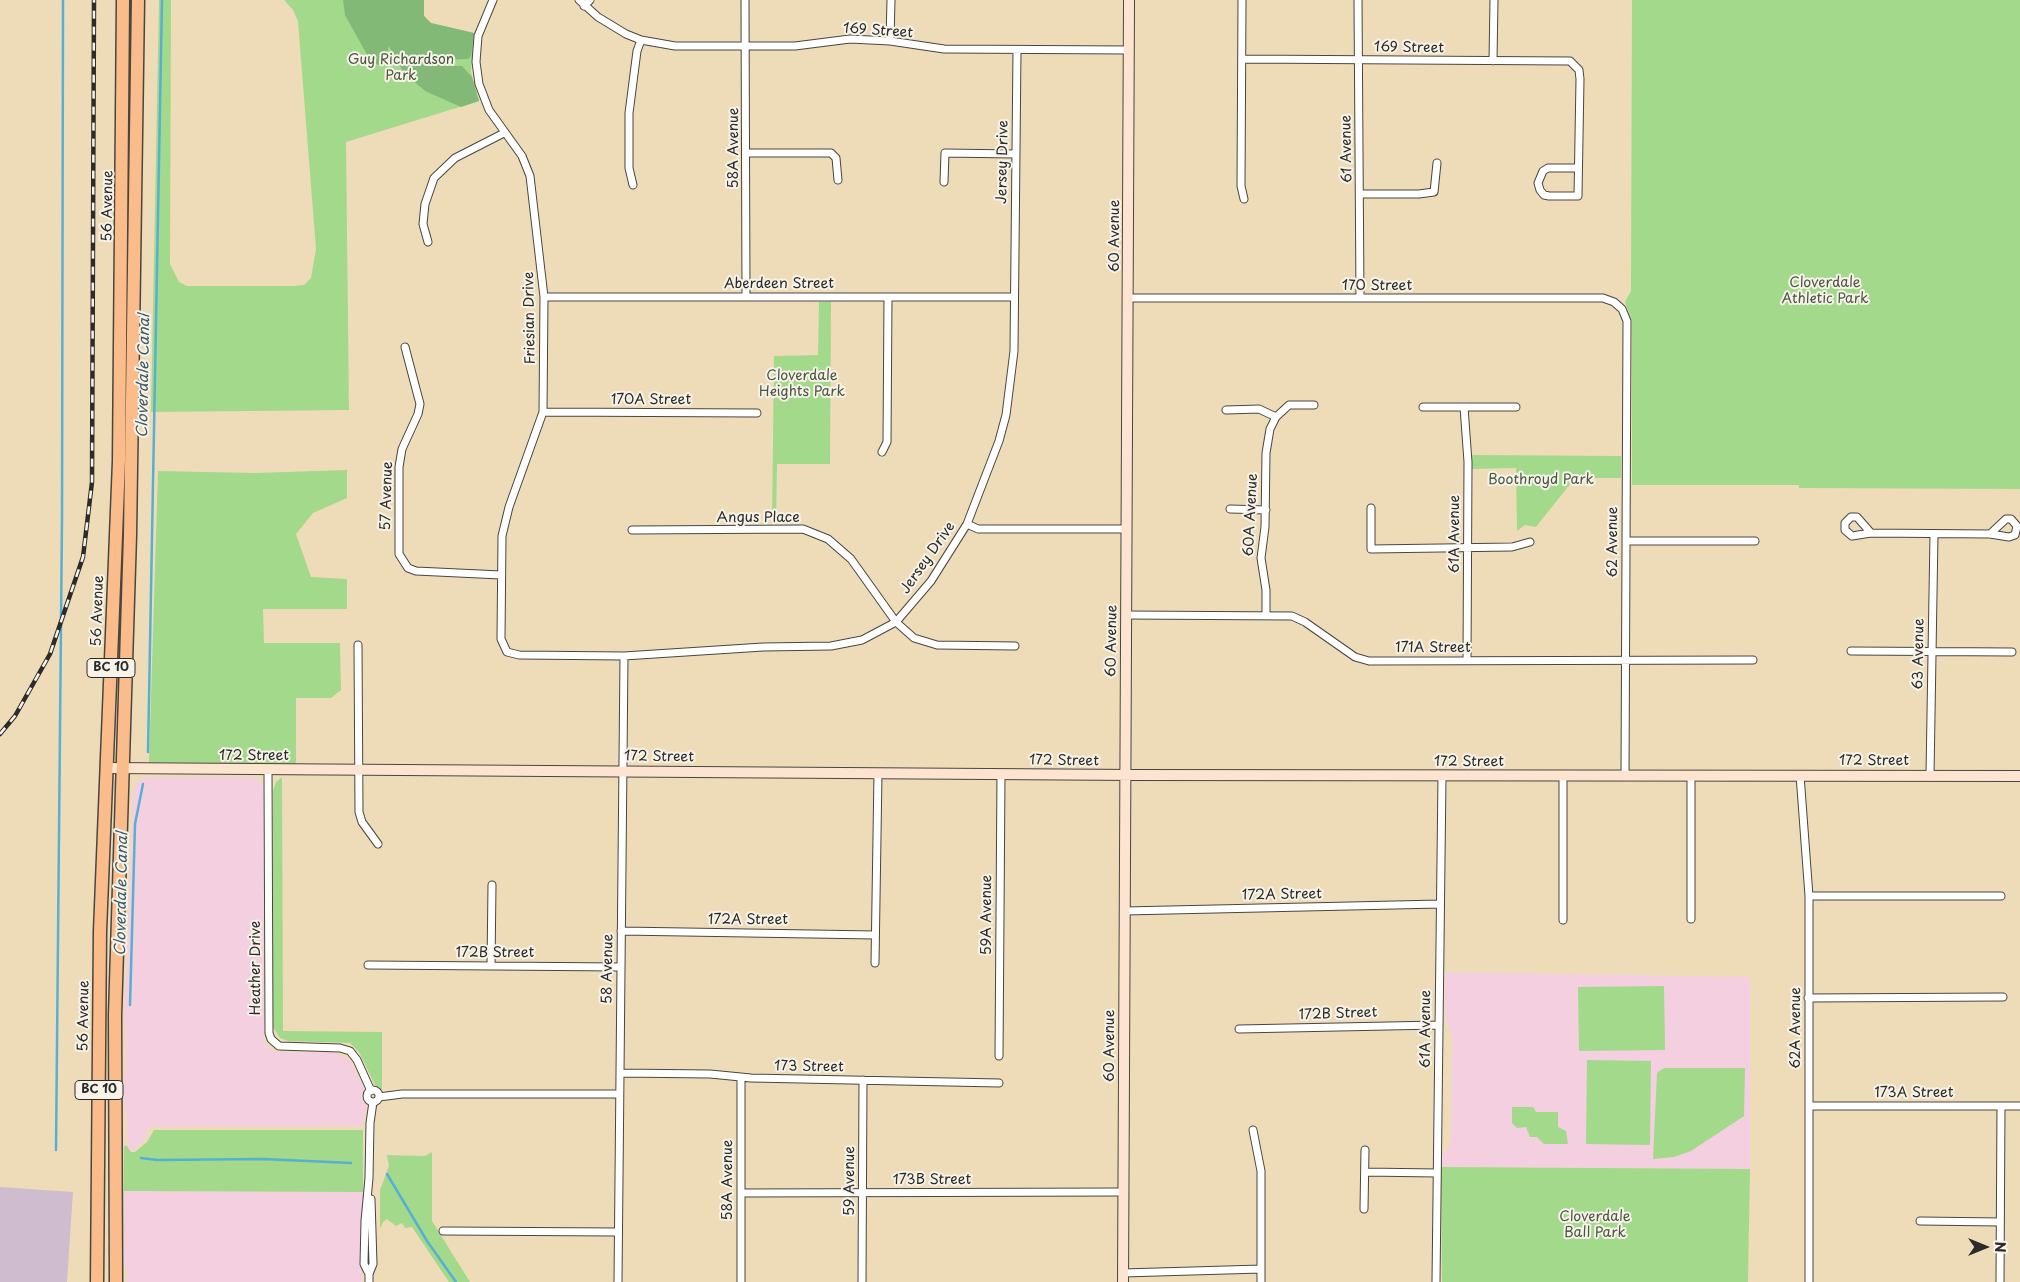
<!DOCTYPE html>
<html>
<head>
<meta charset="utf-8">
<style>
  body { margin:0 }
  #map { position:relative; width:2020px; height:1282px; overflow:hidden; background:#eedcb9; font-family:"Playpen Sans",sans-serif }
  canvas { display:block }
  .north { position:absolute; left:1960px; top:1222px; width:50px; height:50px; -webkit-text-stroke:4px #f7f3e8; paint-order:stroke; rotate:90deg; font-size:14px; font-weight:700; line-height:20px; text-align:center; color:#2b2b2b }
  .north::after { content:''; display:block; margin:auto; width:18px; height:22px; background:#2b2b2b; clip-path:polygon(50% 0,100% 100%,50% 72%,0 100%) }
</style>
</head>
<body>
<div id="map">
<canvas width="2020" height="1282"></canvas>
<div class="north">N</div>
</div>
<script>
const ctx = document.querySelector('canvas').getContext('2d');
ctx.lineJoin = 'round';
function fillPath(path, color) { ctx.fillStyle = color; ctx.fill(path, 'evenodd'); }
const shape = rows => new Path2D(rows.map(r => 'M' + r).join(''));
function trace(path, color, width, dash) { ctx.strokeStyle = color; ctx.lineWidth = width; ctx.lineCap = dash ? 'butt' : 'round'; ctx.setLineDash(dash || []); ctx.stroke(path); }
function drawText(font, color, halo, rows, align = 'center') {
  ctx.font = font + ' "Playpen Sans",sans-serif'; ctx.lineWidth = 4; ctx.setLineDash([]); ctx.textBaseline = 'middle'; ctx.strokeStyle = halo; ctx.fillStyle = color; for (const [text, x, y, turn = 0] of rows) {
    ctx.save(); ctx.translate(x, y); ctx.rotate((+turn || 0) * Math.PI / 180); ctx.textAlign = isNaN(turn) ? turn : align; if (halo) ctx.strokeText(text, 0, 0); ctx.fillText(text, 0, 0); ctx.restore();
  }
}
const built = shape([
  [146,777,252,777,261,781,263,788,264,1041,270,1049,277,1052,335,1052,350,1060,365,1090,367,1107,362,1126,151,1127,148,1129,146,1139,134,1150,131,1152,127,1147,127,1117,123,1100,126,1060,124,1003,128,934,133,791,137,781],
  [1445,972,1750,977,1750,1169,1441,1167,1442,1156,1449,1147,1451,1138,1452,1038,1445,1015],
  [124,1191,363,1192,362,1282,127,1282,127,1271,124,1265]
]);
const industrial = shape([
  [0,1187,73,1192,67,1282,0,1282]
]);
const green = shape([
  [159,0,171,0,170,264,179,282,187,286,294,286,304,285,311,278,316,249,299,34,298,21,293,10,284,0,424,0,424,16,431,23,474,33,471,72,479,101,346,142,349,410,151,412],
  [1632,0,2020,0,2020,489,1799,488,1799,485,1632,485,1632,321,1625,302,1631,291],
  [819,302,831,302,830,464,777,464,776,523,772,523,774,356,818,355],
  [1472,455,1621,456,1621,478,1575,478,1536,527,1525,525,1517,531,1516,468,1472,469],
  [347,470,347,498,313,513,296,534,311,577,347,579,347,609,263,609,264,643,340,643,341,690,331,698,296,698,296,765,149,762,158,471,256,473],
  [282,777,283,1031,382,1032,382,1090,375,1085,359,1052,350,1043,288,1041,280,1038,273,1027,273,791,276,782],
  [1664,986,1665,1050,1579,1051,1578,987],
  [1587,1060,1651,1061,1650,1145,1586,1144],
  [1664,1068,1745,1068,1744,1116,1691,1151,1674,1157,1653,1159,1657,1073],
  [1512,1107,1533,1107,1536,1112,1558,1112,1558,1127,1566,1131,1568,1144,1544,1144,1537,1137,1530,1137,1526,1127,1517,1128,1512,1123],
  [154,1130,363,1130,363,1192,124,1191,124,1147,126,1145,131,1152,135,1152,147,1142],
  [432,1152,432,1221,470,1282,449,1282,412,1227,405,1228,402,1223,396,1226,387,1219,383,1222,380,1229,380,1190,389,1166,387,1155,425,1156],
  [1441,1167,1750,1169,1748,1282,1442,1282]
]);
const forest = shape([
  [343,0,424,0,424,16,431,23,474,33,471,56,468,59,441,60,441,66,462,66,472,77,479,101,461,107,425,91,404,73,389,46,384,62,378,65,370,60,345,15]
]);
const stream = shape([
  [148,752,162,0],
  [130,1005,135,824,143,784],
  [56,1150,62,518,63,0],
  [141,1158,157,1160,263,1159,351,1163],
  [387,1174,427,1241,456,1282]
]);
const street = shape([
  [493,0,478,36,476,62,479,84,489,110,522,156,530,176,544,297,543,412,509,507,502,536,501,639,507,652,519,655,624,656,763,647,831,646,862,640,896,622,931,581,967,524,999,441,1006,415,1014,351,1017,50],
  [579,0,598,17,626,34,641,40,675,46,795,46,850,39,890,41,944,49,1129,50],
  [745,0,746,296],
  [1242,0,1241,186,1244,199],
  [1358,0,1360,298],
  [584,6,590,0],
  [890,41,891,0],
  [1242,59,1570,61,1579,70,1580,79,1578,196,1549,196,1544,195,1540,190,1538,183,1543,171,1548,168,1578,168],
  [1493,61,1494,0],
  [747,153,831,153,836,158,838,180],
  [944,182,945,153,1015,154],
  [633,185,629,168,629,113,637,51,641,40],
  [1361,194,1419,194,1434,192,1437,163],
  [428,242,423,224,425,204,434,178,455,158,504,133],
  [544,297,1014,297],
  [1128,298,1603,298,1614,302,1622,309,1627,321,1625,776],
  [405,347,420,404,418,414,402,449,399,467,399,554,408,568,416,571,501,575],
  [1423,407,1516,407],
  [1464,407,1468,462,1467,660],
  [1226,410,1259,409,1276,417],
  [543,412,757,413],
  [882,452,887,442,888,297],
  [1371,508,1371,549,1512,547,1530,542],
  [1230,509,1266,510],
  [967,524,978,529,1127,529],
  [632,530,803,529,828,539,851,559,896,622,914,638,937,645,1015,646],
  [1871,533,1857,517,1851,517,1845,523,1845,530,1852,536,1871,533,1990,534,2009,537,2015,535,2017,526,2011,519,2006,519,1990,534],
  [1626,541,1755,541],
  [1126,615,1292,616,1305,622,1355,657,1369,661,1753,660],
  [1266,616,1266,590,1261,558,1265,527,1266,453,1270,429,1276,417,1289,405,1314,405],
  [358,645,359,812,362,822,378,844],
  [1851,651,2012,652],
  [268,770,269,1033,271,1039,279,1046,340,1048,350,1051,357,1060,371,1091],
  [1800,775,1809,896,1809,1282],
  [1930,775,1934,534],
  [1563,776,1563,920],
  [1809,896,2001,896],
  [1125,911,1440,904],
  [1691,919,1691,776],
  [621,931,875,935],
  [875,963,878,773],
  [368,965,621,967],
  [491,966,492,885],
  [1808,998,2003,997],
  [1239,1029,1438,1025],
  [999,1056,1001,774],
  [620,1073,710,1074,751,1078,999,1083],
  '367 1096a6 6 0 1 1 12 0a6 6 0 1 1-12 0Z',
  [379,1097,402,1094,619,1094],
  [1809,1106,2020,1106],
  [1253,1130,1261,1171,1261,1282],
  [1365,1172,1437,1173],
  [741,1193,1123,1192],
  [1364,1209,1365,1150],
  [1920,1221,2000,1222],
  [443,1231,618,1232],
  [1123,1273,1261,1269],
  [369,1274,364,1264,365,1221,369,1178,370,1123,373,1102],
  [369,1282,369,1274,373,1264,371,1199],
  [618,1282,624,656],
  [741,1282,741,1077],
  [862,1282,863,1080],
  [1436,1282,1442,776],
  [2000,1282,2001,1106]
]);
const secondary = shape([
  [107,768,1136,775,2020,776],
  [1123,1282,1129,0]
]);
const highway = shape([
  [97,1282,100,931,119,461,123,0],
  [116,1282,115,1015,130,535,138,0]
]);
const rail = shape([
  [0,734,15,716,50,654,83,557,92,482,94,0]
]);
const shields = [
  [111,668,48],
  [99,1090,48]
];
const shieldNames = [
  ["BC 10",111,668],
  ["BC 10",99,1090]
];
const streetNames = [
  ["169 Street",878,31,4],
  ["169 Street",1409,48,1],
  ["58A Avenue",734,148,-90],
  ["61 Avenue",1347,149,-91],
  ["Jersey Drive",1003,162,-89],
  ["56 Avenue",108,206,-89],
  ["60 Avenue",1115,236,-90],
  ["Aberdeen Street",779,284],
  ["170 Street",1377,286],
  ["Friesian Drive",530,318,-91],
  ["170A Street",651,400],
  ["57 Avenue",387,496,-88],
  ["60A Avenue",1251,515,-87],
  ["Angus Place",758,518],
  ["61A Avenue",1455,534,-90],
  ["62 Avenue",1613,542,-90],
  ["Jersey Drive",928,558,-55],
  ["56 Avenue",98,611,-88],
  ["60 Avenue",1112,641,-89],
  ["171A Street",1433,648],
  ["63 Avenue",1919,654,-89],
  ["172 Street",254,756],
  ["172 Street",659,757,1],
  ["172 Street",1064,761,1],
  ["172 Street",1874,761],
  ["172 Street",1469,762],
  ["172A Street",1282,895,-1],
  ["59A Avenue",987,915,-90],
  ["172A Street",748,920],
  ["172B Street",495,953],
  ["Heather Drive",256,968,-90],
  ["58 Avenue",608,969,-89],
  ["172B Street",1338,1014,-2],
  ["56 Avenue",84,1016,-89],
  ["62A Avenue",1796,1028,-90],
  ["61A Avenue",1426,1029,-90],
  ["60 Avenue",1110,1046,-90],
  ["173 Street",809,1067,1],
  ["173A Street",1914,1093],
  ["58A Avenue",728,1180,-90],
  ["173B Street",932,1180],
  ["59 Avenue",850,1181,-90]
];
const parkNames = [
  ["Guy Richardson",401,60],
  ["Park",401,76],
  ["Cloverdale",1825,283],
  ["Athletic Park",1825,299],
  ["Cloverdale",802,376],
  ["Heights Park",802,392],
  ["Boothroyd Park",1541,480],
  ["Cloverdale",1595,1217],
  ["Ball Park",1595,1233]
];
const waterNames = [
  ["Cloverdale Canal",144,376,-89],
  ["Cloverdale Canal",122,894,-89]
];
fillPath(built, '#f3cfe0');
fillPath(industrial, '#cfbdcf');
fillPath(green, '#a3d98b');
fillPath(forest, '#82b977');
trace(stream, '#58afd4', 2.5);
trace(street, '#484640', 9);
trace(secondary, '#484640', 12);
trace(highway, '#484640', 15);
trace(street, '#fff', 7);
trace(secondary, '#fde4d0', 10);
trace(highway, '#f9bc8a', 12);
trace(rail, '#2b2b2b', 4.5);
trace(rail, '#f7f3e8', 2.5, [8]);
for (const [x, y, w] of shields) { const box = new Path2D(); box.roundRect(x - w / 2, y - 9.5, w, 19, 4); ctx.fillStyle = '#f7f3e8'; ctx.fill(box); trace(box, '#2b2b2b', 1); }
drawText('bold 12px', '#2b2b2b', null, shieldNames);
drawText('14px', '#2b2b2b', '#f7f3e8', streetNames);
drawText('14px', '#495643', '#f7f3e8', parkNames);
drawText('italic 15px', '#3b5966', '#f7f3e8', waterNames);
</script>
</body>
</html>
